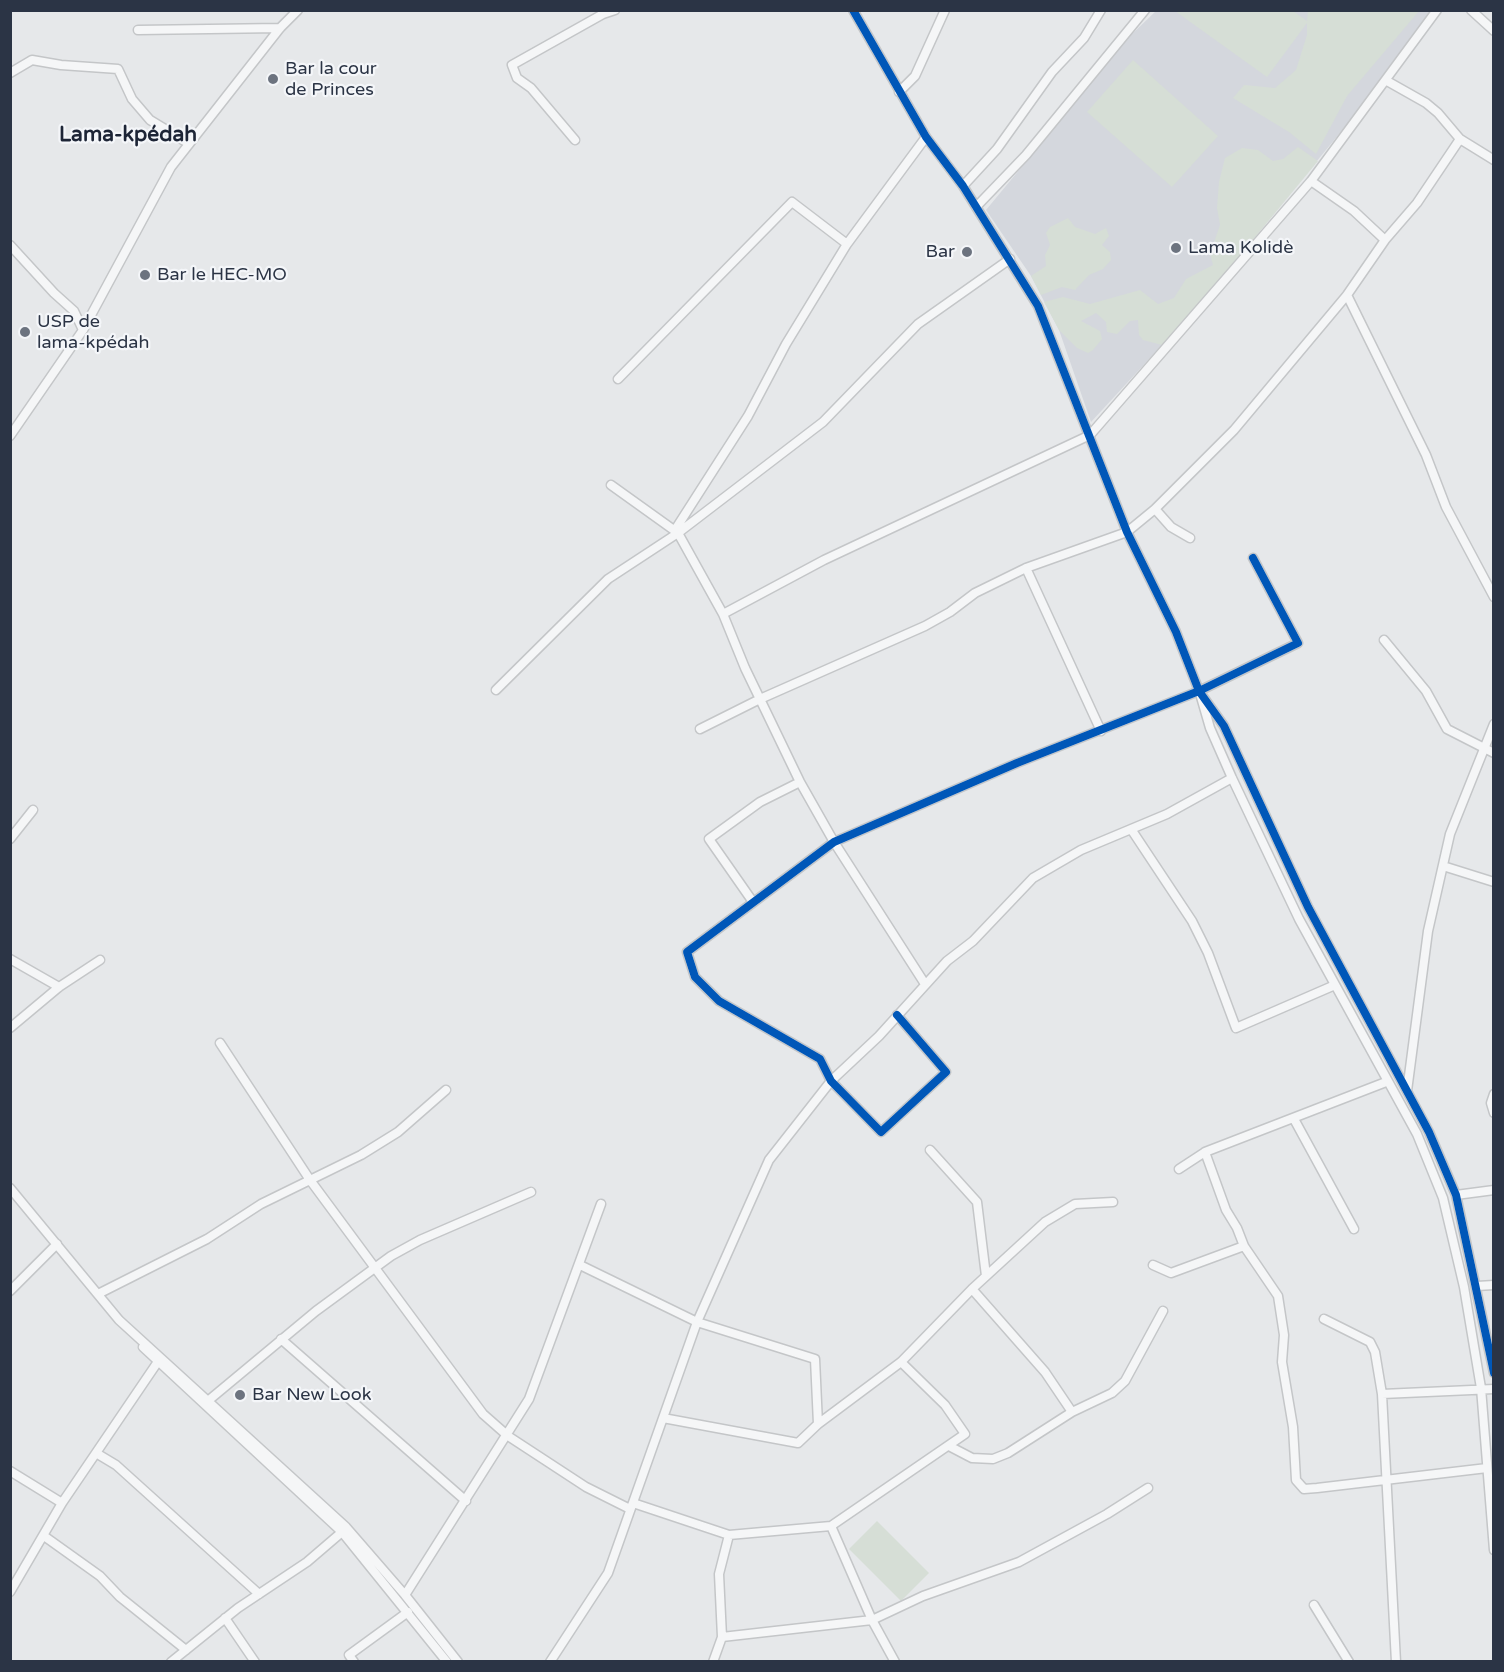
<!DOCTYPE html>
<html>
<head>
<meta charset="utf-8">
<style>
  body { margin:0 }
  #map { position:relative; width:1504px; height:1672px; overflow:hidden; background:#e6e8ea; font-family:"Varela Round",sans-serif }
  canvas { display:block }
  .frame { position:absolute; inset:0; border:12px solid #2b3445; pointer-events:none }
</style>
</head>
<body>
<div id="map">
<canvas width="1504" height="1672"></canvas>
<div class="frame"></div>
</div>
<script>
const ctx = document.querySelector('canvas').getContext('2d');
ctx.lineJoin = 'round';
function fillPath(path, color) { ctx.fillStyle = color; ctx.fill(path, 'evenodd'); }
const shape = rows => new Path2D(rows.map(r => 'M' + r).join(''));
function trace(path, color, width, dash) { ctx.strokeStyle = color; ctx.lineWidth = width; ctx.lineCap = dash ? 'butt' : 'round'; ctx.setLineDash(dash || []); ctx.stroke(path); }
function drawText(font, color, halo, rows, align = 'center') {
  ctx.font = font + ' "Varela Round",sans-serif'; ctx.lineWidth = 4.5; ctx.setLineDash([]); ctx.textBaseline = 'middle'; ctx.strokeStyle = halo; ctx.fillStyle = color; for (const [text, x, y, turn = 0] of rows) {
    ctx.save(); ctx.translate(x, y); ctx.rotate((+turn || 0) * Math.PI / 180); ctx.textAlign = isNaN(turn) ? turn : align; if (halo) ctx.strokeText(text, 0, 0); ctx.fillText(text, 0, 0); ctx.restore();
  }
}
const built = shape([
  [1156,11,1431,11,1366,101,1199,305,1091,422,1059,330,1031,276,986,210,1131,35]
]);
const green = shape([
  [1175,11,1293,11,1307,21,1308,11,1419,11,1347,96,1316,154,1289,132,1233,98,1244,85,1275,88,1296,70,1307,35,1307,23,1267,77],
  [1133,60,1218,136,1172,187,1087,112],
  [1298,147,1318,161,1199,305,1162,345,1143,340,1139,335,1138,320,1130,321,1117,334,1107,332,1106,322,1096,313,1081,321,1100,331,1102,339,1093,350,1088,353,1077,348,1059,330,1044,302,1063,297,1090,304,1140,290,1158,304,1174,298,1186,279,1213,265,1210,254,1220,225,1217,208,1219,182,1225,158,1242,148,1258,150,1273,161,1283,159],
  [1068,218,1075,227,1095,234,1106,228,1109,236,1102,245,1110,252,1111,260,1103,269,1089,275,1075,290,1062,287,1041,295,1031,276,1046,266,1045,255,1050,245,1046,233,1050,227],
  [877,1521,929,1573,901,1601,849,1549]
]);
const street = shape([
  [853,10,926,137,963,186,1038,306,1127,532,1176,632,1199,691,1224,726,1308,907,1429,1132,1456,1195,1494,1373],
  [1471,10,1494,31],
  [138,30,280,28],
  [10,73,32,60,61,65,118,69,132,99,150,120,188,143],
  [1387,81,1426,103,1438,113,1460,139,1494,160],
  [899,92,915,76,945,10],
  [575,140,531,88,517,78,512,65,603,14,615,10],
  [1311,181,1354,211,1385,240],
  [963,186,997,149,1052,72,1084,38,1101,10],
  [976,207,1026,155,1145,10],
  [10,245,54,293,74,311,83,330],
  [1347,295,1426,455,1446,507,1494,597],
  [618,379,792,202,847,244],
  [10,436,83,330,171,167,280,28,298,10],
  [611,485,678,533,723,614,745,668,800,782,834,842,925,984],
  [1155,509,1171,527,1190,538],
  [675,530,748,416,786,344,847,244,926,137],
  [1026,568,1101,731],
  [723,614,824,560,1090,435,1311,181,1437,10],
  [1384,640,1426,691,1447,729,1494,753],
  [496,690,608,579,678,533,823,422,918,324,1010,259],
  [1201,697,1210,728,1232,778,1299,919,1417,1134,1443,1198,1464,1287,1481,1388,1494,1550],
  [700,729,760,699,925,626,950,612,975,593,1026,568,1127,532,1155,509,1234,430,1347,295,1385,240,1417,203,1460,139],
  [1131,829,1192,921,1208,953,1236,1028,1335,985],
  [10,839,33,810],
  [1443,866,1494,882],
  [753,902,709,839,760,802,800,782],
  [10,959,59,987],
  [897,1015,946,1072,881,1132,831,1081,820,1059,719,1001,695,977,687,952,834,842,1017,763,1199,691,1298,643,1253,558],
  [10,1028,59,987,100,960],
  [220,1043,310,1180,361,1155,398,1132,446,1090],
  [1407,1091,1428,931,1450,834,1494,724],
  [1494,1094,1491,1103,1494,1113],
  [1294,1119,1354,1229],
  [930,1150,977,1202,986,1276],
  [1205,1152,1226,1210,1237,1228,1244,1246,1278,1296,1284,1335,1282,1362,1293,1427,1296,1480,1304,1489,1317,1488,1487,1468],
  [1179,1169,1205,1152,1386,1082],
  [10,1188,119,1320,346,1527,405,1595,458,1662],
  [1456,1195,1494,1190],
  [580,1265,697,1322,815,1359,818,1424],
  [1153,1265,1171,1273,1244,1246],
  [1477,1286,1494,1285],
  [972,1289,1045,1372,1072,1412],
  [10,1291,57,1244],
  [98,1294,207,1239,261,1204,310,1180,483,1414,508,1436,586,1487,630,1509],
  [1324,1319,1370,1342,1375,1352,1382,1394,1396,1662],
  [281,1339,466,1501],
  [143,1347,342,1532,447,1662],
  [1382,1394,1494,1389],
  [209,1400,316,1311,391,1256,420,1240,531,1192],
  [663,1418,798,1443,818,1424,901,1362,972,1289,1045,1222,1075,1204,1113,1202],
  [949,1446,972,1458,993,1459,1008,1453,1072,1412,1112,1393,1125,1381,1163,1311],
  [96,1453,116,1465,259,1594],
  [10,1471,62,1503],
  [633,1503,729,1535,831,1526,965,1434,945,1405,901,1362],
  [831,1526,872,1620,895,1662],
  [44,1536,100,1576,120,1597,186,1650],
  [10,1592,62,1503,157,1363],
  [405,1595,529,1399,601,1204],
  [1314,1605,1349,1662],
  [225,1618,255,1662],
  [722,1637,872,1620,923,1596,1019,1562,1107,1514,1148,1488],
  [171,1662,238,1608,307,1562,342,1532],
  [354,1662,349,1655,408,1612],
  [550,1662,608,1573,697,1322,769,1160,831,1081,879,1036,947,961,973,941,1033,878,1081,850,1167,814,1232,778],
  [713,1662,722,1637,719,1574,729,1535]
]);
const cycleway = shape([
  [853,10,926,137,963,186,1038,306,1127,532,1176,632,1199,691,1224,726,1308,907,1429,1132,1456,1195,1494,1373],
  [897,1015,946,1072,881,1132,831,1081,820,1059,719,1001,695,977,687,952,834,842,1017,763,1199,691,1298,643,1253,558]
]);
const markers = [
  [273,79,6,"#6c737f"],
  [1176,248,6,"#6c737f"],
  [967,252,6,"#6c737f"],
  [145,275,6,"#6c737f"],
  [25,332,6,"#6c737f"],
  [240,1395,6,"#6c737f"]
];
const poiNames = [
  ["Bar la cour",285,69],
  ["de Princes",285,90],
  ["Lama Kolidè",1188,248],
  ["Bar",955,252,"right"],
  ["Bar le HEC-MO",157,275],
  ["USP de",37,322],
  ["lama-kpédah",37,343],
  ["Bar New Look",252,1395]
];
const quarterNames = [
  ["Lama-kpédah",128,135]
];
fillPath(built, '#d4d7dd');
fillPath(green, '#d6ded6');
trace(street, '#c4c6c8', 11);
trace(street, '#f5f6f7', 8);
trace(cycleway, '#0057b8', 8);
for (const [x, y, r, color] of markers) { const dot = new Path2D(); dot.arc(x, y, r, 0, 2 * Math.PI); ctx.fillStyle = color; ctx.fill(dot); trace(dot, '#f4f6f9', 2); }
drawText('18px', '#2b3445', '#f4f6f9', poiNames, 'left');
drawText('bold 21px', '#1d2536', '#f4f6f9', quarterNames);
</script>
</body>
</html>
